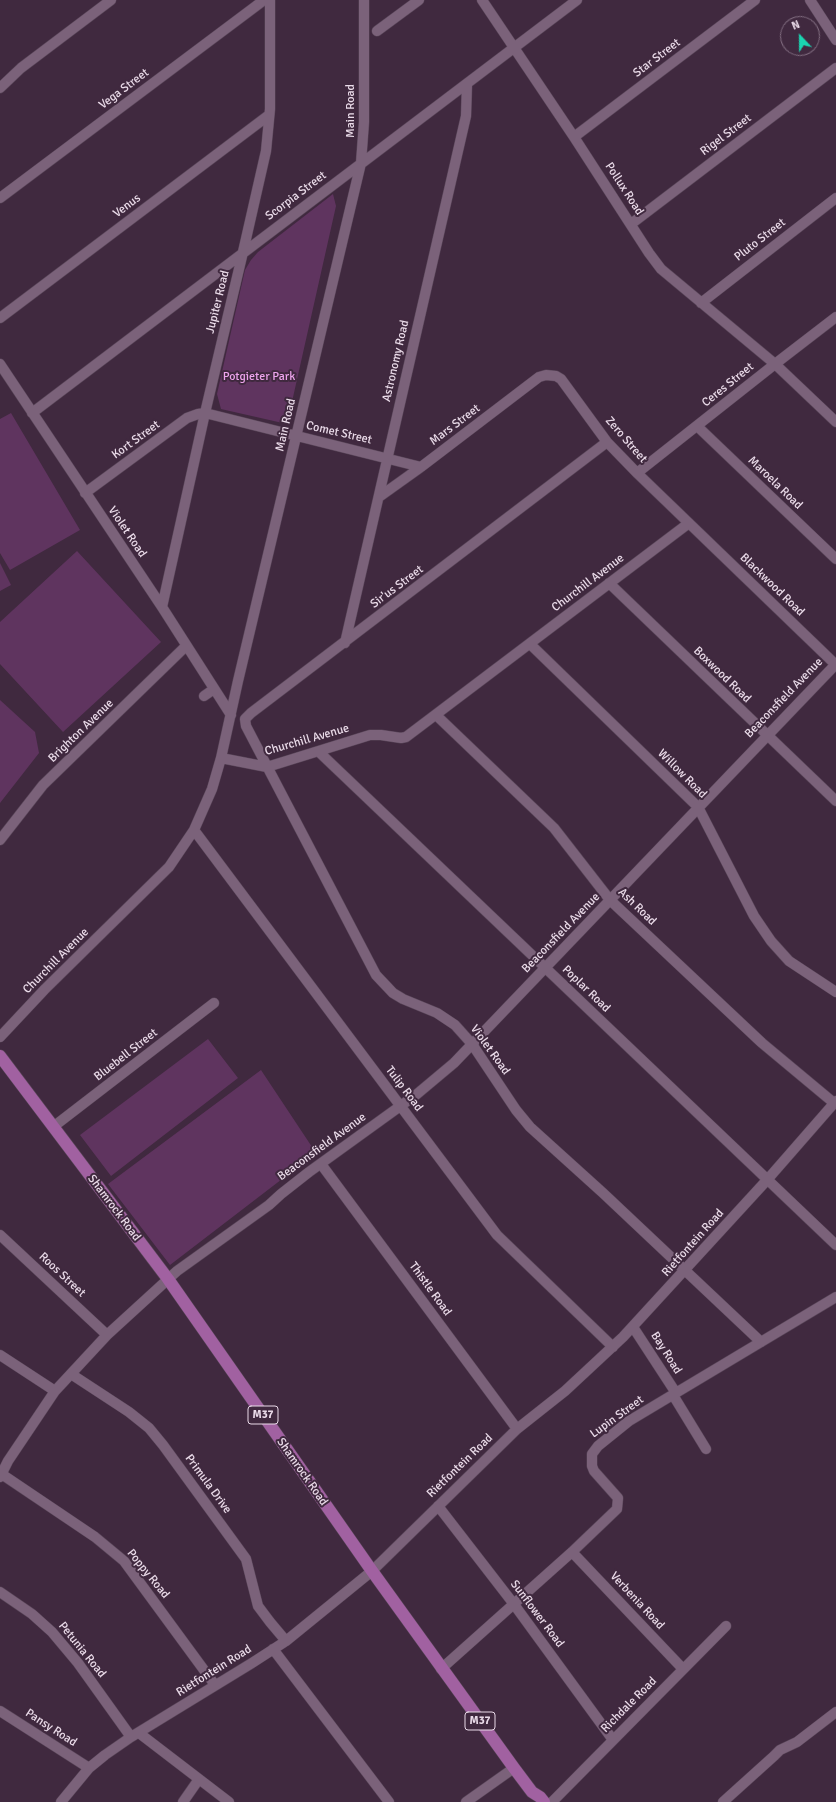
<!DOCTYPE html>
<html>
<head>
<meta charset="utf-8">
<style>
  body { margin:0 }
  #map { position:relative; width:836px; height:1802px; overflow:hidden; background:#40293f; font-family:Signika,sans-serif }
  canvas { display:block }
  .north { position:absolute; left:780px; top:16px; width:40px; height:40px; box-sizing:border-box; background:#40293f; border:1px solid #847083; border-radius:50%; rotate:338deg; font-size:11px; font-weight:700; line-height:16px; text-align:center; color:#eadbe9 }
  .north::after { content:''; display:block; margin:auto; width:14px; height:18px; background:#1bd5b1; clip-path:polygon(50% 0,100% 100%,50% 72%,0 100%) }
</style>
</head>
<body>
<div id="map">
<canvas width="836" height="1802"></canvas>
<div class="north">N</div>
</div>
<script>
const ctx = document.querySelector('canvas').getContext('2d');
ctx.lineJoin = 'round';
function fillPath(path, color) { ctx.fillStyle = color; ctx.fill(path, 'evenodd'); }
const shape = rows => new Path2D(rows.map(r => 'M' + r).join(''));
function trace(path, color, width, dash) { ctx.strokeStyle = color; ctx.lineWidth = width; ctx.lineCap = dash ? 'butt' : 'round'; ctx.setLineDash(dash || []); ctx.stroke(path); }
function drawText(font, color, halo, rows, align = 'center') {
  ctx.font = font + ' Signika,sans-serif'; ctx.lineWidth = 4; ctx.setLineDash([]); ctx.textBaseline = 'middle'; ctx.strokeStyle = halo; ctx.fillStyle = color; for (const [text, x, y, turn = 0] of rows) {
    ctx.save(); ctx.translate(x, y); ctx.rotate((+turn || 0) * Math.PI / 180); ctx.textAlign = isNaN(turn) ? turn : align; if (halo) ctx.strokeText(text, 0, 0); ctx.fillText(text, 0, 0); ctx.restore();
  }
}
const green = shape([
  [333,194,336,206,287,424,221,409,217,394,245,270,251,260,258,252],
  [11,413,80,530,10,570,0,553,0,419],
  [77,551,161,642,63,732,0,664,0,622],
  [0,563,11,585,0,591],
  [0,700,35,732,39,753,0,803],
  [208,1039,238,1078,111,1176,80,1135],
  [261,1070,316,1153,170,1265,108,1184]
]);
const minor = shape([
  [482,0,574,137,649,253,661,269,775,364,836,422],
  [810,0,836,40],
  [377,31,419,0],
  [0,88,21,68,111,0],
  [574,137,755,0],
  [0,198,264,0],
  [631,224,836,68],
  [701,303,836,198],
  [0,318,269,115],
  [0,364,162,607,231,715],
  [32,413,577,0],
  [697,426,836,559],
  [607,442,251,713,245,719,246,726,376,975,393,993,403,999,437,1013,455,1025,472,1044,516,1110,530,1127,603,1193,761,1342],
  [637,473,775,364,836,317],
  [85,493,187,418,198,414,205,413,421,467],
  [379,497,421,467,539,377,546,375,556,376,561,379,607,442,637,473,836,665],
  [609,583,836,801],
  [162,607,205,413,243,252,266,151,270,109,270,0],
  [345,643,466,116,467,84],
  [530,644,698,807,754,916,771,941,789,961,836,992],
  [204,696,214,689],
  [436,715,554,828,610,900,762,1043,834,1103],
  [319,752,836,1245],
  [221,758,267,767,370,735,381,735,401,738,406,737,689,523],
  [194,830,497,1235,613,1347],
  [0,840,43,785,186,646],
  [0,1037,45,989,169,867,194,830,212,789,221,758,238,681,361,163,364,122,364,0],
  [53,1127,214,1003],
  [321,1164,517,1429],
  [0,1235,107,1335],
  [633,1327,676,1393],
  [0,1355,55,1391],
  [71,1374,129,1412,149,1428,163,1445,246,1559,258,1606,270,1622,286,1641],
  [673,1395,706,1449],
  [0,1473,95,1537,124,1561,215,1685],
  [0,1477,8,1461,55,1391,107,1335,177,1271,269,1205,281,1194,309,1172,417,1094,454,1063,836,664],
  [438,1506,513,1603,613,1740],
  [572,1552,683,1669],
  [0,1592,32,1614,52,1632,78,1663,131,1737],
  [273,1649,389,1802],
  [441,1669,572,1552,617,1509,618,1498,594,1471,592,1466,592,1454,598,1446,629,1421,836,1297],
  [0,1711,89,1768],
  [139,1733,229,1802],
  [61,1802,89,1768,105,1755,131,1737,252,1663,286,1641,372,1571,517,1429,565,1391,623,1337,767,1180,836,1101],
  [183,1802,199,1779],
  [466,1802,514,1768],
  [552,1802,726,1626],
  [723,1802,774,1756,780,1750,797,1742,836,1712]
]);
const major = shape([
  [0,1056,168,1279,372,1571,514,1768,532,1792,540,1797,544,1802]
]);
const shields = [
  [263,1415,30],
  [480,1721,30]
];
const shieldNames = [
  ["M37",263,1415],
  ["M37",480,1721]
];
const streetNames = [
  ["Star Street",657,58,-37],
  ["Vega Street",124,89,-37],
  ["Main Road",351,111,-90],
  ["Rigel Street",726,135,-37],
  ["Pollux Road",624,189,57],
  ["Scorpia Street",296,196,-37],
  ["Venus",127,206,-37],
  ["Pluto Street",760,240,-38],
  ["Jupiter Road",218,302,-76],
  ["Astronomy Road",396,361,-77],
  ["Ceres Street",728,385,-39],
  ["Main Road",286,425,-77],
  ["Mars Street",455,425,-37],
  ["Comet Street",339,433,13],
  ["Kort Street",136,440,-36],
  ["Zero Street",626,440,49],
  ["Maroela Road",775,483,44],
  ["Violet Road",127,532,56],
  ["Churchill Avenue",588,583,-37],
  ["Blackwood Road",772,585,44],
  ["Sir'us Street",397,587,-37],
  ["Boxwood Road",722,675,44],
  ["Beaconsfield Avenue",784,698,-46],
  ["Brighton Avenue",81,731,-44],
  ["Churchill Avenue",307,740,-16],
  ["Willow Road",682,774,45],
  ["Ash Road",637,907,44],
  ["Beaconsfield Avenue",561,933,-46],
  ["Churchill Avenue",56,961,-45],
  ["Poplar Road",586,989,44],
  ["Violet Road",490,1050,54],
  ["Bluebell Street",126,1055,-38],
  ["Tulip Road",404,1089,53],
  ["Beaconsfield Avenue",322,1147,-36],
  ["Shamrock Road",114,1208,53],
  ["Rietfontein Road",693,1243,-48],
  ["Roos Street",62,1275,43],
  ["Thistle Road",430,1289,54],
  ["Bay Road",666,1353,58],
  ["Lupin Street",617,1417,-36],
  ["Rietfontein Road",460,1466,-44],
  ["Shamrock Road",302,1472,55],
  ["Primula Drive",208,1484,54],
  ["Poppy Road",148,1574,51],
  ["Verbenia Road",637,1601,47],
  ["Sunflower Road",537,1614,53],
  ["Petunia Road",82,1650,51],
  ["Rietfontein Road",214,1671,-32],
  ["Richdale Road",629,1705,-45],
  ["Pansy Road",51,1728,33]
];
const parkNames = [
  ["Potgieter Park",259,377]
];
fillPath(green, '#5f345f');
trace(minor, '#594659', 11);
trace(major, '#594659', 13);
trace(minor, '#7b627a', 10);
trace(major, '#a161a1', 12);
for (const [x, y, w] of shields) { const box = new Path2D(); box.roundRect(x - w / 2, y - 9, w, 18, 3); ctx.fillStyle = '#40293f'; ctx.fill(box); trace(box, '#eadbe9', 1); }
drawText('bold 11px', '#eadbe9', null, shieldNames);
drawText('12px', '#eadbe9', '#40293f', streetNames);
drawText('12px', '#eda4ec', '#40293f', parkNames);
</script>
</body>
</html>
